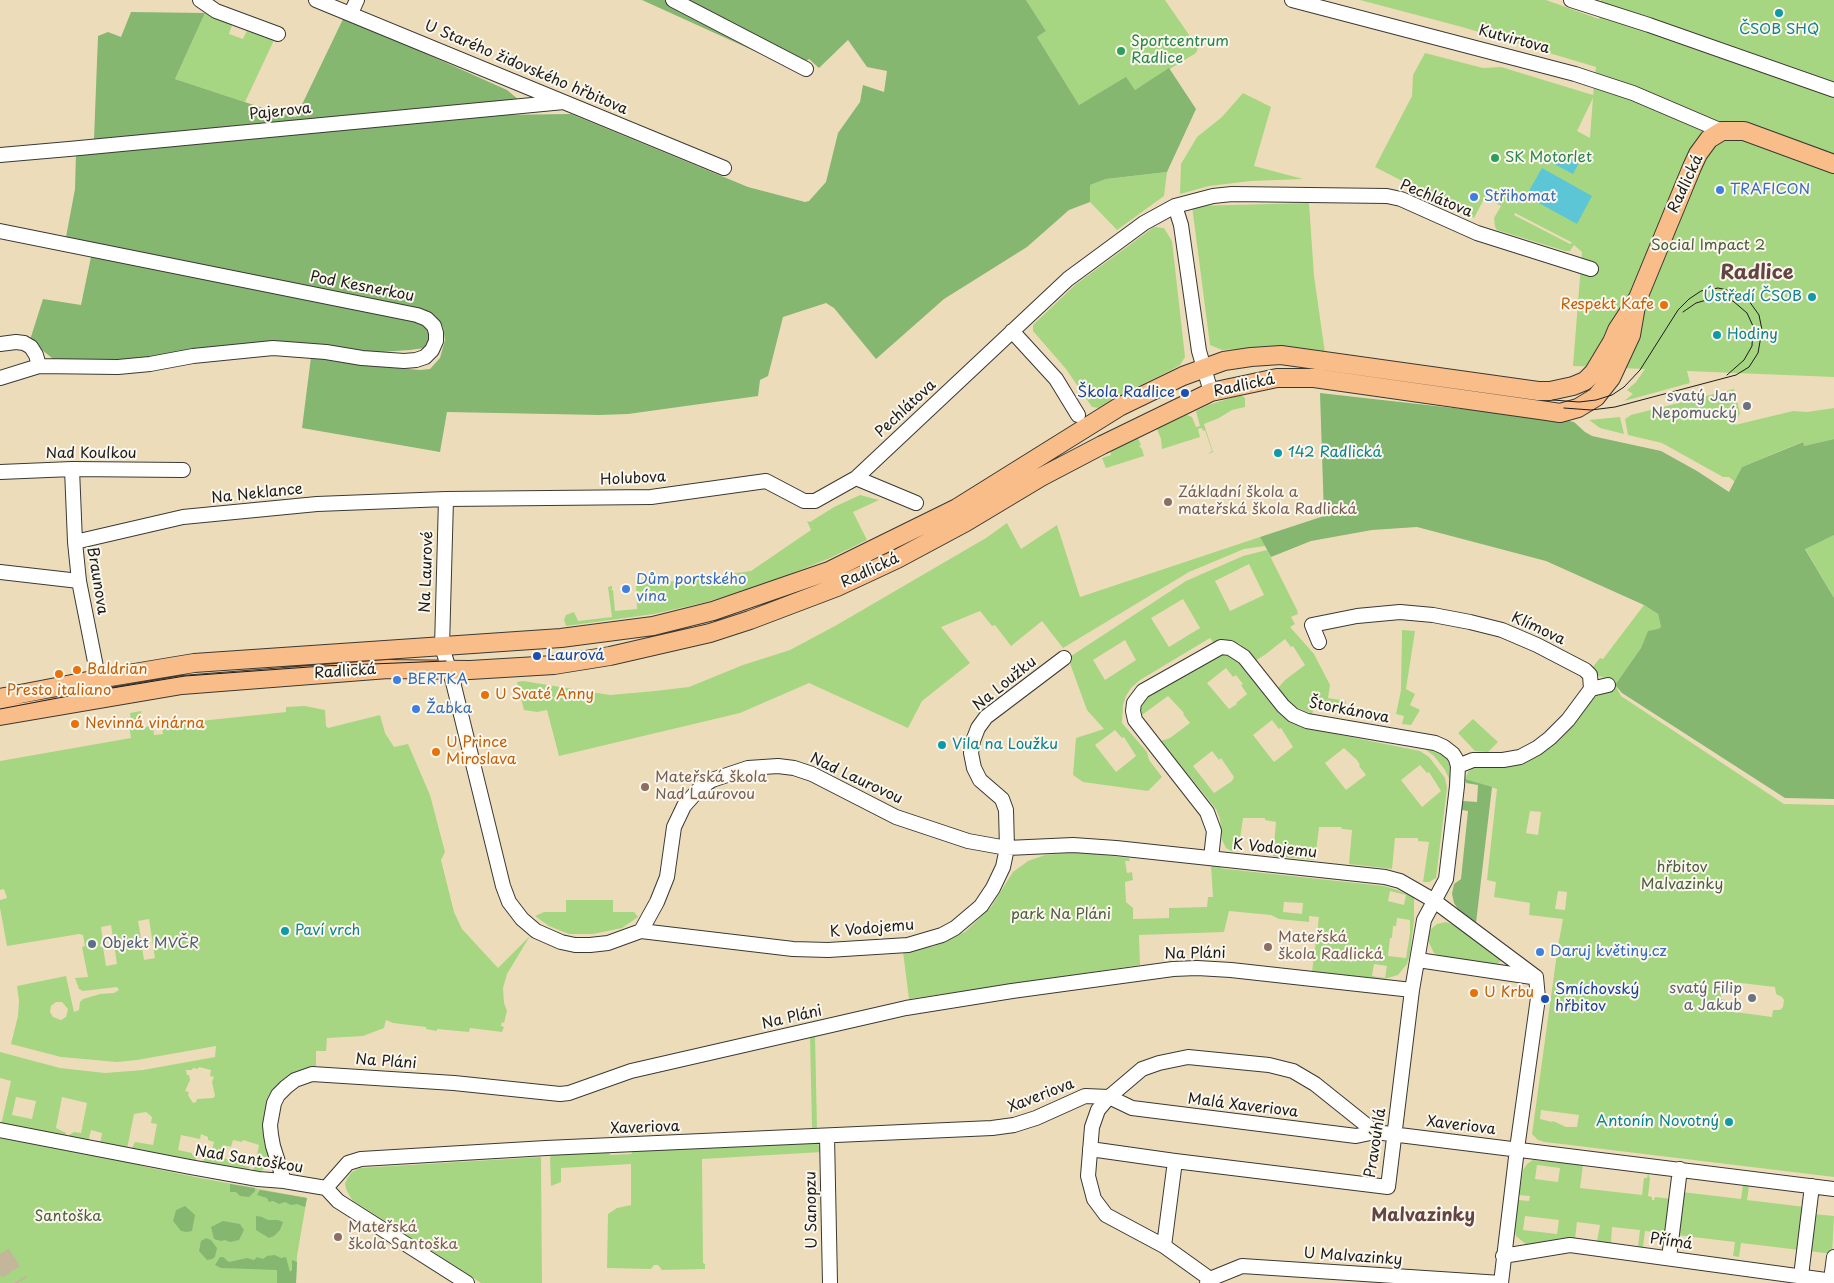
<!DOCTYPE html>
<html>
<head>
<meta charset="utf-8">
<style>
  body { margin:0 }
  canvas { display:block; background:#eddcba }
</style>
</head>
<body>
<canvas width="1834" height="1283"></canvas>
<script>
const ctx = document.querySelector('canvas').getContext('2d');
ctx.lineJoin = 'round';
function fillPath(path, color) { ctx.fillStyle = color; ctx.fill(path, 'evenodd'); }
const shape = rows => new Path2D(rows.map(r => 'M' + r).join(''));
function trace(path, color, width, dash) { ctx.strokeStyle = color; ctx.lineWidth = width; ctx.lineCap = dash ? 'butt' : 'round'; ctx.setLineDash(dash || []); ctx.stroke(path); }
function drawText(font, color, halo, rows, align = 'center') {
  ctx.font = font + ' "Playpen Sans",sans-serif'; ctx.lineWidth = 4; ctx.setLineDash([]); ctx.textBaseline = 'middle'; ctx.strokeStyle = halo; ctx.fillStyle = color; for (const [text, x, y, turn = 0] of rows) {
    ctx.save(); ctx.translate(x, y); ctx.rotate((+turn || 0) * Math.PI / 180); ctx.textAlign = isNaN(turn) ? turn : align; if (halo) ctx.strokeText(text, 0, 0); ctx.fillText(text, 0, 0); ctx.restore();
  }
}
const green = shape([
  [1026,0,1165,0,1198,48,1196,53,1135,90,1126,78,1079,105,1037,37,1046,31],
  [1360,0,1546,0,1599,19,1601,0,1834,0,1834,377,1687,371,1690,383,1624,401,1633,394,1627,390,1636,382,1645,369,1573,366,1582,252,1574,245,1570,251,1565,251,1497,230,1495,227,1494,218,1501,206,1485,197,1474,218,1375,167,1412,96,1413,75,1425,53,1483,68,1501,67,1593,95,1596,67,1462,27],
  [1593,98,1590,137,1590,138,1577,131],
  [1515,213,1571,242,1572,243,1570,244,1514,215],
  [205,13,233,22,229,34,243,39,248,28,275,38,245,102,175,79],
  [1243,93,1271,107,1254,166,1303,179,1251,181,1209,186,1180,194,1181,164,1197,137,1222,117],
  [1167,172,1164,196,1117,230,1090,202,1090,185,1106,179],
  [1309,203,1314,276,1325,353,1276,347,1222,350,1210,345,1192,206],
  [1154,227,1164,228,1172,241,1185,357,1180,365,1173,369,1125,393,1099,408,1092,407,1066,369,1033,331,1033,325,1075,285],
  [1734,389,1740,413,1735,425,1793,411,1807,412,1834,408,1834,439,1804,446,1802,442,1742,467,1735,482,1729,477,1723,477,1662,443,1628,435,1625,419,1631,415],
  [1241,395,1245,398,1245,407,1232,410,1219,418,1204,424,1213,452,1207,454,1212,451,1205,430,1203,431,1202,428,1198,429,1200,437,1162,449,1161,439,1157,429,1187,415,1192,417,1196,427,1200,426,1196,411,1208,405],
  [1620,417,1624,434,1600,428,1589,420],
  [1137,436,1141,445,1139,446,1142,449,1144,456,1106,468,1102,458,1111,455,1110,449],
  [860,495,879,500,853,512,867,540,830,558,768,583,707,602,654,614,566,626,564,620,566,615,574,612,578,621,612,617,608,587,612,586,612,589,610,590,613,590,615,611,637,609,636,584,677,581,751,571,811,530,807,521,810,522,834,507],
  [1007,523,1021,549,1057,525,1080,597,1260,537,1265,546,1244,549,1189,572,1063,648,1042,621,1011,646,995,625,992,626,980,611,941,627,970,663,922,701,908,728,809,683,740,713,559,756,547,710,537,712,524,710,517,682,523,681,610,695,655,691,689,687,743,665,790,650,835,626,986,538],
  [1834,535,1834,598,1805,548],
  [1267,550,1297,610,1298,614,1291,617,1295,624,1290,627,1314,654,1330,685,1328,698,1346,701,1344,711,1315,706,1312,714,1293,706,1285,700,1277,689,1285,680,1305,665,1293,646,1291,647,1285,639,1266,654,1255,661,1240,644,1228,641,1213,642,1210,638,1140,680,1131,688,1126,696,1123,705,1122,723,1147,752,1149,760,1162,777,1148,791,1083,782,1073,775,1076,738,1104,729,1087,710,1068,658,1186,581,1243,556],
  [1249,564,1264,595,1230,611,1215,581],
  [1183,599,1200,628,1169,647,1151,618],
  [1125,640,1136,660,1105,680,1093,660],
  [1115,730,1122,738,1124,737,1136,756,1116,772,1095,745],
  [1644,605,1658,614,1661,627,1658,630,1648,632,1641,648,1615,685,1621,696,1784,804,1834,805,1834,1177,1545,1142,1538,1140,1532,1134,1558,946,1563,919,1529,915,1530,903,1494,897,1496,882,1487,880,1497,789,1465,779,1468,772,1473,768,1533,758,1543,753,1560,740,1574,724,1607,678,1598,676,1592,668,1600,658,1603,659],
  [1530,811,1541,812,1538,835,1526,833],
  [1558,891,1567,892,1565,910,1555,909],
  [1732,982,1775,987,1776,994,1782,997,1784,1000,1783,1007,1780,1010,1773,1010,1772,1017,1728,1011,1728,1001,1721,999,1721,991,1730,992],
  [1541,1110,1579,1115,1577,1127,1566,1127,1553,1121,1552,1122,1540,1119],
  [1402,630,1415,631,1406,689,1415,694,1410,705,1420,710,1411,725,1402,724,1404,716,1396,714,1401,690],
  [1221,655,1229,656,1238,662,1276,710,1290,722,1316,730,1420,751,1429,757,1445,778,1447,788,1436,878,1429,882,1423,882,1429,842,1418,841,1418,838,1395,838,1392,869,1349,864,1352,830,1342,829,1341,827,1319,827,1315,860,1273,856,1276,822,1265,820,1265,818,1243,818,1239,846,1236,850,1231,851,1226,848,1222,840,1220,819,1216,809,1161,741,1170,738,1190,723,1183,714,1184,713,1168,696,1142,715,1141,709,1142,705,1149,695],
  [1226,668,1233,677,1236,675,1239,679,1243,684,1241,685,1247,694,1236,703,1237,704,1229,709,1207,683],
  [1272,720,1279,729,1281,728,1293,747,1274,762,1253,735],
  [1344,748,1357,760,1360,765,1359,766,1366,775,1346,790,1325,763],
  [1212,751,1219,760,1221,758,1234,777,1232,781,1214,793,1193,766],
  [1420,765,1427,773,1429,772,1441,791,1422,807,1401,780],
  [305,706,325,710,326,726,328,728,380,715,385,733,394,747,408,744,430,795,445,852,441,860,454,912,462,929,498,968,530,936,507,974,503,988,504,1003,507,1011,504,1023,502,1022,501,1026,504,1027,502,1032,470,1028,469,1032,437,1029,437,1031,426,1029,426,1027,393,1023,386,1020,384,1028,363,1036,327,1038,326,1051,316,1051,316,1067,307,1069,269,1101,263,1126,265,1145,270,1157,267,1167,258,1173,251,1174,255,1165,259,1145,243,1140,242,1142,233,1140,231,1147,223,1145,220,1157,246,1164,245,1166,249,1167,248,1173,203,1164,205,1153,211,1154,214,1142,208,1140,208,1137,201,1134,200,1139,181,1135,178,1150,192,1153,192,1155,197,1156,195,1163,131,1150,135,1142,153,1145,157,1124,151,1123,152,1117,146,1112,134,1114,127,1149,100,1144,102,1133,91,1130,88,1142,68,1138,69,1135,74,1132,81,1133,87,1103,62,1097,56,1128,66,1133,66,1138,1,1125,11,1081,0,1078,0,1052,60,1068,105,1073,143,1070,215,1057,216,1046,137,1060,117,1062,61,1057,11,1044,18,1016,19,1001,17,986,66,976,74,1012,79,1010,80,1002,83,999,100,994,114,993,119,990,117,987,83,991,79,989,75,978,88,977,82,947,85,946,83,935,79,934,7,946,0,908,0,900,7,898,4,889,0,890,0,761,131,738,129,724,131,723,130,713,141,711,144,727,153,726,154,735,163,734,162,725,286,712,286,707],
  [149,919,155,958,144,960,141,941,138,941,138,939,141,938,138,921],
  [111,925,117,964,106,966,103,947,100,947,100,944,103,944,101,927],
  [56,1002,62,1002,68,1009,66,1017,61,1020,53,1017,50,1012,51,1006],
  [199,1067,211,1070,210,1076,214,1077,212,1082,215,1096,213,1098,197,1099,196,1102,193,1103,188,1095,189,1092,185,1091,190,1080,189,1075,187,1075,186,1070,192,1070,193,1068,198,1069],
  [16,1097,36,1101,32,1119,12,1115],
  [1473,719,1498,742,1488,752,1475,751,1458,733],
  [1422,747,1439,752,1447,759,1451,767,1452,785,1445,770,1434,756],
  [1079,852,1129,858,1130,861,1125,861,1127,873,1132,872,1133,880,1125,882,1126,902,1133,908,1133,919,1169,918,1169,908,1207,907,1208,897,1213,897,1211,865,1220,866,1221,868,1226,869,1384,886,1397,890,1414,897,1414,920,1410,954,1407,964,1398,975,1384,979,1312,972,1319,917,1309,916,1309,922,1279,919,1271,915,1229,911,1224,932,1139,935,1140,965,909,999,903,952,935,946,965,932,991,907,1013,872,1028,861,1045,855],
  [1390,891,1406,895,1404,905,1388,901],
  [1284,902,1303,903,1302,914,1283,912],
  [1397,918,1410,920,1410,933,1406,958,1388,956,1390,938,1392,938,1393,926,1396,926],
  [1374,964,1387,966,1385,978,1372,976],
  [566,900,613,900,613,912,634,912,638,917,622,928,593,934,569,934,549,926,535,916,544,912,566,912],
  [1446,922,1454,925,1499,955,1501,959,1500,962,1496,965,1439,956,1434,953,1428,941,1428,935,1431,929,1437,924],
  [815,1035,817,1128,812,1128,810,1036],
  [0,1137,136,1162,142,1166,195,1177,307,1198,297,1256,296,1283,0,1283],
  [816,1143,820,1146,822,1152,702,1159,703,1263,705,1264,705,1269,662,1270,658,1265,654,1265,651,1269,607,1268,608,1214,617,1208,631,1205,631,1164,561,1168,561,1182,551,1186,550,1157,553,1154,609,1152,610,1155,631,1154,633,1151],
  [541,1157,542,1283,481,1283,352,1200,346,1189,345,1183,348,1177,352,1172,360,1168],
  [1533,1160,1583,1165,1580,1188,1642,1195,1644,1178,1647,1178,1648,1173,1650,1179,1648,1196,1652,1197,1652,1200,1654,1200,1655,1197,1672,1199,1668,1234,1645,1231,1643,1247,1638,1246,1640,1230,1612,1227,1611,1243,1597,1241,1600,1225,1577,1222,1575,1239,1563,1238,1527,1245,1516,1236,1515,1230,1518,1200,1529,1201,1530,1196,1519,1195,1523,1170,1527,1164],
  [1537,1165,1560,1168,1558,1182,1535,1179],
  [1525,1216,1559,1220,1557,1234,1523,1230],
  [1743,1185,1749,1186,1747,1200,1805,1207,1800,1250,1741,1243,1739,1257,1733,1256,1735,1242,1676,1235,1682,1192,1741,1199],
  [1814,1214,1834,1216,1832,1254,1809,1251]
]);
const forest = shape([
  [642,0,1026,0,1046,31,1037,37,1079,105,1126,77,1135,90,1169,68,1196,109,1167,172,1106,179,1090,185,1090,202,1069,210,1027,247,944,299,876,359,834,308,826,303,783,317,768,376,760,380,758,396,628,414,599,415,447,412,440,452,302,428,311,357,363,362,376,366,420,370,430,369,440,358,445,340,443,327,435,317,427,312,364,297,66,237,75,189,76,153,496,115,571,114,748,187,805,202,809,201,826,182,838,133,860,102,863,85,884,92,887,71,867,67,848,40,819,68,809,59,794,69],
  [131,12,205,13,175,79,269,110,296,117,344,17,507,90,519,100,130,139,94,139,98,36,108,32,121,37],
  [91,257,166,269,267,289,426,324,432,336,428,345,424,348,410,350,364,353,318,347,152,359,58,363,30,340,43,299,81,305],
  [1320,393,1569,421,1574,422,1585,432,1592,436,1661,451,1697,471,1729,492,1742,467,1803,442,1804,446,1834,439,1834,535,1805,549,1834,598,1834,799,1785,798,1622,693,1615,685,1641,648,1648,631,1658,629,1661,627,1658,614,1644,605,1546,561,1417,527,1372,530,1311,541,1271,557,1260,537,1324,516],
  [1465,779,1492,787,1476,923,1458,909,1454,903,1452,894,1454,884,1461,879,1468,811,1462,810,1463,801,1477,802,1478,785,1466,783],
  [230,1184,255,1188,255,1191,249,1197,240,1196,236,1192,230,1192],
  [260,1190,307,1198,305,1207,297,1204,291,1205,285,1202,279,1204,273,1201,269,1202,267,1198,257,1195],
  [185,1206,195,1215,192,1231,187,1232,181,1231,173,1221,176,1210],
  [256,1216,262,1217,268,1220,278,1220,283,1222,280,1230,274,1236,269,1238,256,1230],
  [223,1221,240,1224,244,1230,239,1240,230,1242,225,1240,221,1241,214,1239,211,1227],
  [206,1238,211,1240,217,1248,215,1257,212,1259,207,1260,199,1251,201,1241],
  [275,1255,281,1258,286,1257,290,1272,292,1270,292,1260,297,1262,296,1283,277,1283,277,1270,221,1268,215,1265,220,1257,223,1257,229,1262,247,1258,254,1260,257,1257,263,1259,267,1256]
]);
const water = shape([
  [1558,152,1579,163,1573,174,1552,163],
  [1542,168,1592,196,1577,224,1526,196]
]);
const highwayTunnel = shape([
  [0,1254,18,1283]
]);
const minor = shape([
  [200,0,216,11,278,34],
  [316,0,724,168],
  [673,0,806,69],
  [1292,0,1575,74,1633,93,1722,131],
  [1571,0,1649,25,1834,90],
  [351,13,357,0],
  [0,155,69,149,564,102],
  [1175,206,1181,225,1199,351,1211,392],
  [0,231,417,315,427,319,434,326,436,333,436,341,432,350,425,357,416,360,404,361,362,358,326,352,273,348,193,356,150,364,118,367,39,366,0,378],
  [1012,331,1056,379,1078,415],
  [0,344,16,342,24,343,31,347,36,355,39,366],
  [72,469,75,542,79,581,102,697],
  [0,472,72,469,183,470],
  [856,478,916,503],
  [446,499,442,647,453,682,503,886,509,902,522,919,536,931,561,942,575,945,590,945,608,943,641,931,793,949,828,950,908,945,942,935,955,928,981,906,993,888,1003,867,1007,848,1006,810,1002,799,980,780,974,768,971,753,973,741,978,728,986,717,1064,658],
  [75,542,183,517,317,504,446,499,651,497,766,481,804,501,815,501,856,478,1068,279,1144,223,1175,206,1213,196,1232,194,1387,196,1401,199,1477,233,1591,269],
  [0,572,79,581],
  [1319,642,1312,625,1357,616,1400,612,1433,615,1470,622,1502,630,1537,645,1585,670,1590,675,1591,689,1568,720,1550,738,1537,748,1520,757,1503,760,1473,760,1458,766],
  [1591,689,1608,685],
  [641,931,657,902,667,877,674,827,684,806,700,788,712,780,748,768,778,766,794,768,812,774,896,817,968,841,1007,848,1073,845,1116,848,1385,877,1400,881,1433,900,1536,977],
  [1418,960,1532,977],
  [0,1130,190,1167,258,1179,284,1181,326,1188,338,1201,467,1283],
  [827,1136,830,1283],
  [1090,1149,1175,1161,1388,1187,1412,990,1424,920,1446,879,1457,786,1458,766,1456,759,1453,754,1444,747,1435,743,1307,721,1293,715,1283,706,1244,657,1230,648,1221,647,1143,691,1134,703,1133,711,1135,720,1207,812,1214,831,1211,858],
  [284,1181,273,1146,271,1135,270,1125,274,1103,278,1095,286,1087,295,1080,312,1074,454,1083,560,1094,569,1093,631,1071,906,1008,1012,991,1173,969,1197,968,1231,970,1412,990],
  [326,1188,348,1163,361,1159,546,1148,992,1128,1014,1125,1036,1118,1085,1096,1109,1097,1142,1069,1159,1063,1188,1057,1269,1065,1293,1071,1315,1084,1375,1132,1834,1189],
  [1164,1246,1175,1161],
  [1503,1256,1570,1245,1834,1281],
  [1669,1258,1680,1169],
  [1801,1276,1812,1186],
  [1210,1279,1164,1246,1106,1215,1094,1199,1088,1176,1092,1127,1098,1110,1109,1097,1132,1108,1356,1136,1375,1132],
  [1831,1280,1834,1257],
  [1207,1283,1210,1279,1242,1266,1501,1283],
  [1501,1283,1517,1149,1538,998,1536,977]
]);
const major = shape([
  [0,698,98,679,194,663,561,638,653,626,713,611,829,571,957,508,1119,407,1183,376,1224,361,1251,357,1281,355,1538,391,1550,391,1573,386,1585,381,1594,372,1612,342,1617,330,1638,298,1692,167,1698,154,1709,139,1722,131,1744,131,1834,164],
  [0,716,182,685,388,669,470,670,554,665,610,656,710,633,750,620,837,587,897,559,966,522,1041,477,1102,445,1211,392,1277,378,1314,378,1547,411,1560,413,1578,408,1596,397,1611,378,1631,335,1636,306]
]);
const tram = shape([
  [1683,312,1696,303,1710,299,1720,298,1733,301,1747,313,1753,326,1752,346,1744,360,1727,375],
  [1553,400,1579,402,1596,400,1612,395,1624,387,1640,370,1678,310,1689,299,1701,291,1718,288,1736,292,1749,301,1759,315,1762,330,1758,353,1749,367,1736,375,1615,407,1591,410,1564,408],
  [0,709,100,690,185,676,323,666,446,661]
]);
const markers = [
  [1779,13,5,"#0f9aa8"],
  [1121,51,5,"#2e9e5b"],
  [1495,158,5,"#2e9e5b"],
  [1720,190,5,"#3f7fe0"],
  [1474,197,5,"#3f7fe0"],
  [1812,297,5,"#0f9aa8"],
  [1664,305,5,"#e8710a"],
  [1717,335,5,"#0f9aa8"],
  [1185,393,5,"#1a4fb4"],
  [1747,406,5,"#6b7280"],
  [1278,453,5,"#0f9aa8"],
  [1168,502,5,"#8d6e63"],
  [626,589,5,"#3f7fe0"],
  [537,656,5,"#1a4fb4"],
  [77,670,5,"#e8710a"],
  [59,674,5,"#e8710a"],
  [397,680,5,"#3f7fe0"],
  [485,695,5,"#e8710a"],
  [416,709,5,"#3f7fe0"],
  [75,724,5,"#e8710a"],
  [942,745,5,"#0f9aa8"],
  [436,752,5,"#e8710a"],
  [645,787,5,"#8d6e63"],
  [285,931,5,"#0f9aa8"],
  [92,944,5,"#5c6f8a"],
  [1268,947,5,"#8d6e63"],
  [1540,952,5,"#3f7fe0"],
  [1474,993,5,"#e8710a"],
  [1752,998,5,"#6b7280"],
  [1545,999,5,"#1a4fb4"],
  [1729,1122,5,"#0f9aa8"],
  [338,1237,5,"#8d6e63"]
];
const cultureNames = [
  ["ČSOB SHQ",1779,30,"center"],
  ["Ústředí ČSOB",1802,297,"right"],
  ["Hodiny",1727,335],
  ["142 Radlická",1288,453],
  ["Vila na Loužku",952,745],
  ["Paví vrch",295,931],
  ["Antonín Novotný",1719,1122,"right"]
];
const streetNames = [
  ["Kutvirtova",1514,40,15],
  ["U Starého židovského hřbitova",526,68,23],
  ["Pajerova",280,112,-6],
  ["Radlická",1686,184,-65],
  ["Pechlátova",1436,199,22],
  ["Pod Kesnerkou",362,287,11],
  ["Radlická",1244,386,-12],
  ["Pechlátova",906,409,-43],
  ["Nad Koulkou",91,454],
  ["Holubova",633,479,-3],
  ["Na Neklance",257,494,-6],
  ["Radlická",870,571,-25],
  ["Na Laurové",427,572,-88],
  ["Braunova",97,581,81],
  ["Klímova",1538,629,25],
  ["Radlická",345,672,-4],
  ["Na Loužku",1005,684,-39],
  ["Štorkánova",1349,711,11],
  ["Nad Laurovou",856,779,25],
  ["K Vodojemu",1275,849,6],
  ["K Vodojemu",872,929,-5],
  ["Na Pláni",1195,954,-1],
  ["Na Pláni",792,1018,-13],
  ["Na Pláni",386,1062,4],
  ["Xaveriova",1041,1096,-21],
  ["Malá Xaveriova",1243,1106,7],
  ["Xaveriova",1461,1126,7],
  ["Xaveriova",645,1128,-2],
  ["Pravoúhlá",1376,1143,-81],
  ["Nad Santoškou",249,1160,9],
  ["U Sanopzu",812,1210,-91],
  ["Přímá",1671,1242,8],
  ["U Malvazinky",1353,1257,4]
];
const leisureNames = [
  ["Sportcentrum",1131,42],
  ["Radlice",1131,59],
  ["SK Motorlet",1505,158]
];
const shopNames = [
  ["TRAFICON",1730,190],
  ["Střihomat",1484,197],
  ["Dům portského",636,580],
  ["vína",636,597],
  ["BERTKA",407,680],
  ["Žabka",426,709],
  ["Daruj květiny.cz",1550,952]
];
const parkNames = [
  ["Social Impact 2",1708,246],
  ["hřbitov",1682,868],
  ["Malvazinky",1682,885],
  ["park Na Pláni",1061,915],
  ["Santoška",68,1217]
];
const foodNames = [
  ["Respekt Kafe",1654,305,"right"],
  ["Baldrian",87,670],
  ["Presto italiano",59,691,"center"],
  ["U Svaté Anny",495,695],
  ["Nevinná vinárna",85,724],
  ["U Prince",446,743],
  ["Miroslava",446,760],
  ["U Krbu",1484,993]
];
const transitNames = [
  ["Škola Radlice",1175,393,"right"],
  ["Laurová",547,656],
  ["Smíchovský",1555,990],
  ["hřbitov",1555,1007]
];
const worshipNames = [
  ["svatý Jan",1737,397],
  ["Nepomucký",1737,414],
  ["svatý Filip",1742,989],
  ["a Jakub",1742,1006]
];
const educationNames = [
  ["Základní škola a",1178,493],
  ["mateřská škola Radlická",1178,510],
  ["Mateřská škola",655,778],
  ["Nad Laurovou",655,795],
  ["Mateřská",1278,938],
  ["škola Radlická",1278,955],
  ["Mateřská",348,1228],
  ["škola Santoška",348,1245]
];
const serviceNames = [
  ["Objekt MVČR",102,944]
];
const quarterNames = [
  ["Malvazinky",1423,1216]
];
const districtNames = [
  ["Radlice",1757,273]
];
fillPath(green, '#a7d683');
fillPath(forest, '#85b771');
fillPath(water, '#5cc6d7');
trace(highwayTunnel, '#c3b69a', 21, [21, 11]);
trace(minor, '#3b3934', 16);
trace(major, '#3b3934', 20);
trace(minor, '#fff', 14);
trace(major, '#f8bd88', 18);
trace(tram, '#1c1c1c', 1);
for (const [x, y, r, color] of markers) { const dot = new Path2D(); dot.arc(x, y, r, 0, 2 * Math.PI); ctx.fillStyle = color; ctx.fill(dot); trace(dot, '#fbf7ec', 2); }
drawText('15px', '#0d838f', '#fbf7ec', cultureNames, 'left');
drawText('15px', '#1c1c1c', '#fbf7ec', streetNames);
drawText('15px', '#27864d', '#fbf7ec', leisureNames, 'left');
drawText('15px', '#366cbe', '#fbf7ec', shopNames, 'left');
drawText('15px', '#4d5d40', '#fbf7ec', parkNames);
drawText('15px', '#c56008', '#fbf7ec', foodNames, 'left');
drawText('15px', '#164399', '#fbf7ec', transitNames, 'left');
drawText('15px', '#5b616d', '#fbf7ec', worshipNames, 'right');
drawText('15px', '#785e54', '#fbf7ec', educationNames, 'left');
drawText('15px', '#4e5e75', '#fbf7ec', serviceNames, 'left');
drawText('bold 18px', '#634443', '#fbf7ec', quarterNames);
drawText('bold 20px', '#634443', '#fbf7ec', districtNames);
</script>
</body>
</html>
